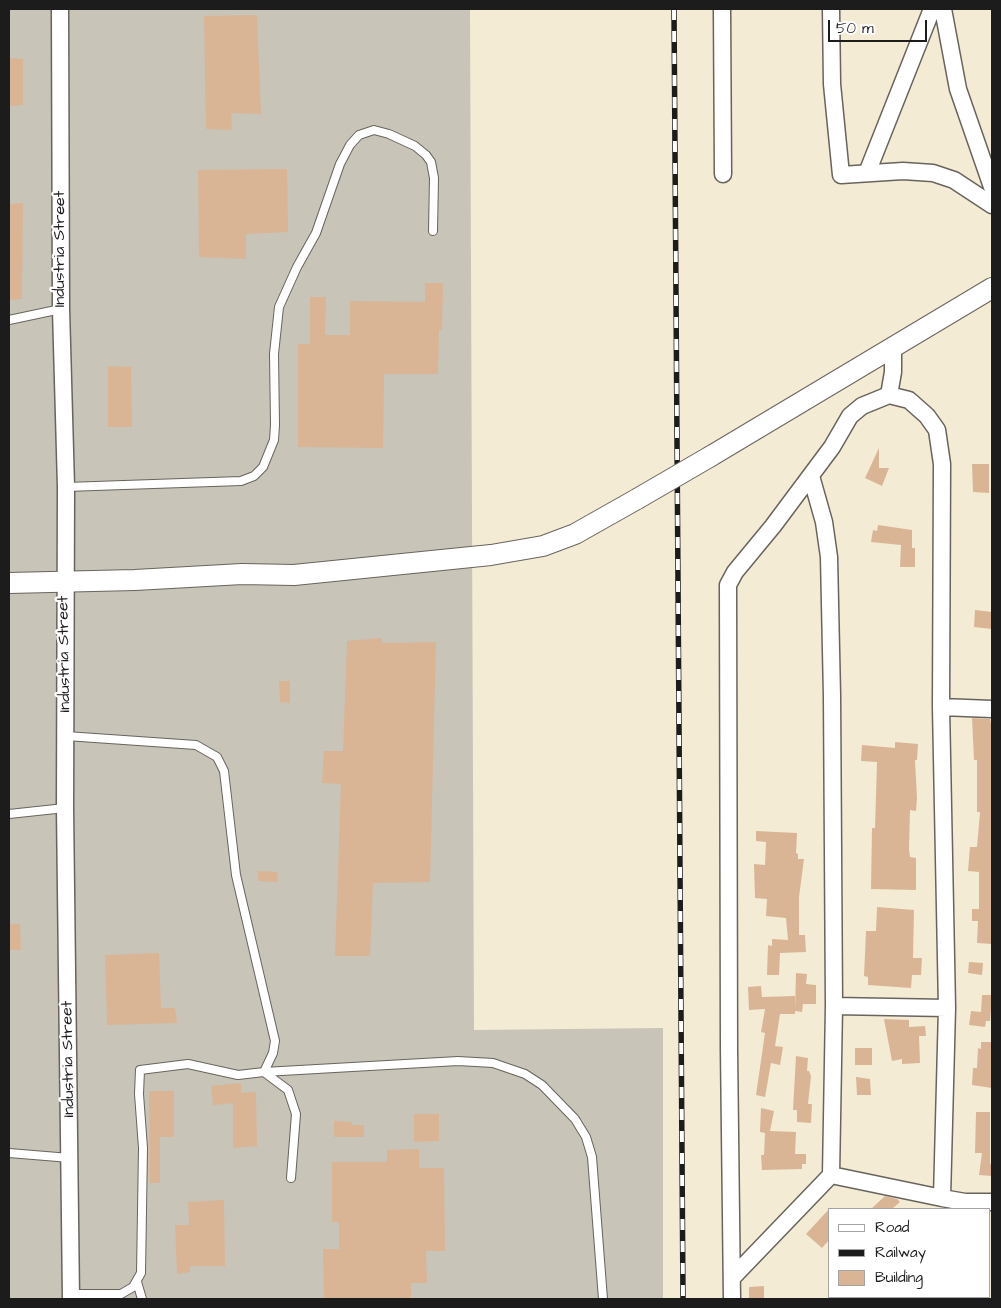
<!DOCTYPE html>
<html>
<head>
<meta charset="utf-8">
<style>
  body { margin:0 }
  #map { position:relative; width:1001px; height:1308px; overflow:hidden; background:#f4ebd5; font-family:"Architects Daughter",sans-serif }
  canvas { display:block }
  .frame { position:absolute; inset:0; border:10px solid #1c1c1c; pointer-events:none }
  .legend { position:absolute; left:828px; top:1208px; width:162px; height:90px; box-sizing:border-box; background:#fff; border:1px solid #a4a4a4; margin:0; padding:6px 9px; list-style:none; font-size:15px; color:#1c1c1c }
  .legend li { display:flex; align-items:center; gap:10px; height:25px }
  .legend b { width:25px; border:1px solid #a4a4a4 }
  .scale { position:absolute; left:828px; top:20px; width:99px; height:22px; box-sizing:border-box; border:2px solid #1c1c1c; border-top:0; padding-left:6px; font-size:15px; line-height:18px; white-space:nowrap; color:#1c1c1c; -webkit-text-stroke:4px #fff; paint-order:stroke }
</style>
</head>
<body>
<div id="map">
<canvas width="1001" height="1308"></canvas>
<div class="frame"></div>
<ul class="legend">
<li><b style="height:6px;background:#fff"></b>Road</li>
<li><b style="height:6px;background:#1c1c1c"></b>Railway</li>
<li><b style="height:14px;background:#d9b595"></b>Building</li>
</ul>
<div class="scale">50 m</div>
</div>
<script>
const ctx = document.querySelector('canvas').getContext('2d');
ctx.lineJoin = 'round';
function fillPath(path, color) { ctx.fillStyle = color; ctx.fill(path, 'evenodd'); }
const shape = rows => new Path2D(rows.map(r => 'M' + r).join(''));
function trace(path, color, width, dash) { ctx.strokeStyle = color; ctx.lineWidth = width; ctx.lineCap = dash ? 'butt' : 'round'; ctx.setLineDash(dash || []); ctx.stroke(path); }
function drawText(font, color, halo, rows, align = 'center') {
  ctx.font = font + ' "Architects Daughter",sans-serif'; ctx.lineWidth = 4.5; ctx.setLineDash([]); ctx.textBaseline = 'middle'; ctx.strokeStyle = halo; ctx.fillStyle = color; for (const [text, x, y, turn = 0] of rows) {
    ctx.save(); ctx.translate(x, y); ctx.rotate((+turn || 0) * Math.PI / 180); ctx.textAlign = isNaN(turn) ? turn : align; if (halo) ctx.strokeText(text, 0, 0); ctx.fillText(text, 0, 0); ctx.restore();
  }
}
const industrial = shape([
  [9,9,470,9,474,1030,663,1028,663,1299,9,1299]
]);
const building = shape([
  [257,15,261,114,231,113,232,130,206,129,204,16],
  [9,58,23,59,23,105,9,106],
  [287,169,288,232,246,234,246,259,199,257,198,170],
  [23,203,22,299,9,300,9,204],
  [425,283,443,283,442,330,439,330,438,374,384,374,383,448,298,447,298,344,310,344,310,297,326,297,325,335,350,335,350,301,425,302],
  [108,366,131,367,132,427,108,427],
  [879,448,879,468,889,468,882,486,865,478],
  [972,464,989,464,989,493,973,492],
  [878,525,912,530,912,548,915,548,915,567,900,567,901,545,871,542,873,530,877,531],
  [975,610,992,612,992,629,974,627],
  [382,638,382,643,436,642,430,882,373,883,370,956,335,956,341,784,322,783,324,751,343,751,347,641],
  [279,681,290,681,290,703,280,702],
  [972,718,990,719,992,729,992,944,977,943,978,921,972,921,972,909,979,909,979,872,968,871,970,847,977,847,980,812,977,812,977,760,974,760],
  [895,742,918,744,917,760,915,760,917,798,916,811,910,810,909,849,910,857,916,858,916,890,871,889,872,828,875,828,877,762,861,761,862,745,895,748],
  [756,831,797,833,796,853,798,854,798,859,804,859,799,897,799,935,805,935,806,952,780,953,779,975,767,975,768,945,772,946,772,939,788,940,786,918,766,916,767,899,755,898,754,864,765,865,766,842,756,841],
  [258,871,278,872,277,882,258,881],
  [877,907,914,910,913,958,922,958,921,975,912,975,911,988,868,985,868,977,864,976,866,931,876,931],
  [9,924,20,924,21,950,9,950],
  [159,953,161,1008,175,1008,177,1023,107,1025,105,955],
  [969,962,983,963,982,975,968,973],
  [796,973,807,974,806,984,816,985,816,1004,803,1004,802,1012,795,1011,795,1014,780,1014,775,1046,783,1047,780,1065,771,1063,765,1097,756,1095,765,1033,761,1032,765,1009,749,1010,748,987,761,986,762,997,795,996,795,1011],
  [982,995,992,995,990,1021,986,1021,985,1027,969,1025,971,1011,981,1012],
  [884,1019,909,1020,909,1027,925,1026,926,1036,919,1036,920,1063,902,1064,902,1059,892,1061],
  [981,1042,992,1042,992,1088,972,1085,973,1068,977,1068,978,1048,981,1049],
  [855,1048,872,1048,872,1065,855,1065],
  [796,1056,808,1058,807,1071,809,1071,811,1076,808,1104,812,1104,811,1123,797,1122,797,1110,793,1110],
  [856,1077,870,1079,871,1095,857,1095],
  [241,1083,241,1093,256,1092,257,1146,233,1148,233,1103,213,1105,211,1086],
  [149,1091,174,1091,174,1137,160,1137,160,1183,150,1183],
  [761,1108,774,1111,770,1131,796,1132,795,1154,806,1154,806,1164,802,1164,802,1169,762,1170,761,1155,764,1155,765,1133,760,1132],
  [976,1112,990,1112,990,1164,992,1164,992,1176,979,1175,982,1153,975,1153],
  [414,1114,439,1114,439,1141,414,1142],
  [334,1121,352,1122,352,1125,364,1125,364,1137,334,1137],
  [419,1149,419,1168,444,1168,445,1251,426,1251,427,1283,411,1283,411,1299,324,1299,323,1249,339,1249,339,1222,332,1222,332,1162,387,1162,387,1150],
  [885,1196,897,1199,900,1202,892,1209,871,1209],
  [224,1200,225,1266,190,1266,190,1272,177,1274,175,1225,189,1225,188,1202],
  [830,1208,830,1239,822,1248,806,1234],
  [764,1286,764,1299,749,1299,749,1287]
]);
const service = shape([
  [9,320,61,309],
  [66,487,241,481,254,476,263,467,274,440,275,425,274,354,279,307,297,267,316,233,340,164,350,145,359,135,374,130,389,134,415,146,426,155,431,162,434,178,433,231],
  [66,736,196,745,217,757,224,771,236,875,275,1041,273,1053,264,1072,238,1075,188,1064,140,1070,139,1094,143,1148,141,1273,133,1287,121,1294,71,1294],
  [9,814,65,808],
  [264,1072,458,1061,493,1063,525,1074,542,1085,575,1119,586,1137,592,1157,603,1299],
  [264,1072,288,1090,296,1114,291,1178],
  [9,1153,70,1158],
  [137,1282,142,1299]
]);
const minor = shape([
  [60,9,61,309,66,487,65,808,71,1299],
  [722,9,723,174],
  [831,9,832,84,841,175,903,171,933,173,954,180,992,205],
  [943,9,958,89,992,187],
  [867,173,932,9],
  [889,395,909,400,927,416,937,430,942,464,941,707,947,1008,942,1198],
  [811,476,824,522,829,557,832,696,834,1006,831,1175],
  [941,707,992,709],
  [834,1006,947,1008],
  [732,1278,831,1175,942,1198,965,1202,992,1202],
  [732,1299,729,1049,728,585,735,572,773,526,832,447,850,416,862,406,889,395,893,372,893,347],
  [864,1299,867,1297]
]);
const tertiary = shape([
  [711,456,992,288],
  [9,583,135,580,242,574,294,575,491,555,543,546,575,534,637,499]
]);
const rail = shape([
  [674,9,683,1299]
]);
const tertiaryBridge = shape([
  [637,499,711,456]
]);
const streetNames = [
  ["Industria Street",61,249,-90],
  ["Industria Street",65,654,-91],
  ["Industria Street",69,1059,-91]
];
fillPath(industrial, '#c8c4b8');
fillPath(building, '#d9b595');
trace(service, '#68645d', 10);
trace(minor, '#68645d', 19);
trace(tertiary, '#68645d', 22);
trace(service, '#fff', 8);
trace(minor, '#fff', 16);
trace(tertiary, '#fff', 20);
trace(rail, '#1c1c1c', 5.5);
trace(rail, '#fff', 4, [11]);
trace(tertiaryBridge, '#68645d', 22, []);
trace(tertiaryBridge, '#fff', 20);
drawText('16px', '#1c1c1c', '#fff', streetNames);
</script>
</body>
</html>
